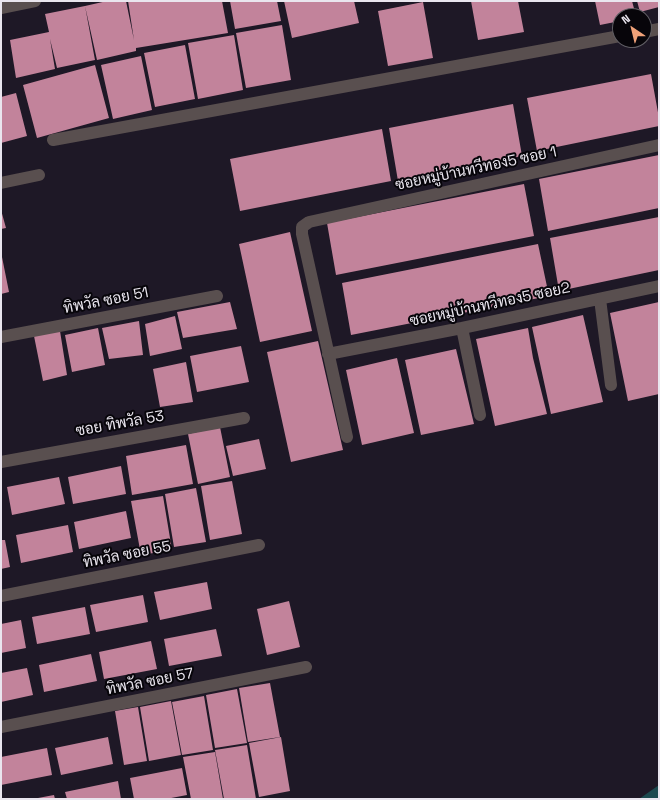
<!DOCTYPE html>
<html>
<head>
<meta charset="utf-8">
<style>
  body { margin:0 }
  #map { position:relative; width:660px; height:800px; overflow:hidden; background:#1e1826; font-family:"Space Grotesk",sans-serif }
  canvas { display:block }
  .frame { position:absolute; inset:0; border:2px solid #e9e5ee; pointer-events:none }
  .north { position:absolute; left:612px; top:8px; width:40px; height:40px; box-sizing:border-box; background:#07050a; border:1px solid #615f65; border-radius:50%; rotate:325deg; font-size:11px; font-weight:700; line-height:16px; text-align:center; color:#e9e5ee }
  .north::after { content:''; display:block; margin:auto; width:14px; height:18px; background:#f0a279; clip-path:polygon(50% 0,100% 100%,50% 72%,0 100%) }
</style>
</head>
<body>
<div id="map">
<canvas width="660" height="800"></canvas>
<div class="frame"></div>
<div class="north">N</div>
</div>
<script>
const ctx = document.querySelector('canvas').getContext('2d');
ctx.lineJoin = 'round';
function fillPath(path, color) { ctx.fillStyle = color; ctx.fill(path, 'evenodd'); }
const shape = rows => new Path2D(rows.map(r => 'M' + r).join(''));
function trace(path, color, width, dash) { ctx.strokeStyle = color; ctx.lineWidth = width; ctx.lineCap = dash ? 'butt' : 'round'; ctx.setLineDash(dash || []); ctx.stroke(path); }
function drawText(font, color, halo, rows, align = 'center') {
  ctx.font = font + ' "Space Grotesk",Sarabun,sans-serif'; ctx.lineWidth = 4; ctx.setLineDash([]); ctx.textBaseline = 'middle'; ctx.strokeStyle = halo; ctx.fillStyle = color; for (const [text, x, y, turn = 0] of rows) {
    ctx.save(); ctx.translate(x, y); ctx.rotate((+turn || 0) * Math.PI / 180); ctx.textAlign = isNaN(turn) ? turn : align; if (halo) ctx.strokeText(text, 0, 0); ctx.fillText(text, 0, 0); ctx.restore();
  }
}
const water = shape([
  [659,785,659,799,639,799]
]);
const building = shape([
  [107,1,126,1,134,40,128,1,222,1,228,33,136,48,136,51,97,60,85,6],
  [230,1,277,1,281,21,235,29],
  [284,1,354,1,359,23,292,38],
  [471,1,518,1,524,32,478,40],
  [595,1,632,1,636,16,620,16,620,21,600,25],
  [637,1,659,1,659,7,640,12],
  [423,2,433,58,388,66,378,11],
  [85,6,95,60,57,68,50,39,55,69,16,78,10,40,49,32,45,14],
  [282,25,291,80,246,88,236,33],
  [234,35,243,90,198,99,188,43],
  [185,45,195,99,155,107,144,53],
  [141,56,152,110,113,119,101,65],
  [95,65,109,118,37,138,23,85],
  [651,74,659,118,659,126,537,151,527,98],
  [16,93,27,136,1,143,1,97],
  [513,104,522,156,398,181,389,128],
  [382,129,391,181,240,211,230,159],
  [659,155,659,208,548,231,539,179],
  [524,184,534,236,336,275,327,223],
  [1,210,6,228,1,229],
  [659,217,659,270,559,291,550,238],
  [290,232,312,331,260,342,239,244],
  [538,244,549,296,351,335,342,283],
  [1,252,9,292,1,294],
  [230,302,237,329,183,338,177,312],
  [659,302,659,394,628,401,610,313],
  [583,315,603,402,551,414,532,327],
  [175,316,182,349,150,356,145,324],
  [139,321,143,355,109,359,102,328],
  [98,328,105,365,72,372,65,335],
  [528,328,533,358,547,414,495,426,476,339],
  [60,331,67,375,43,381,34,336],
  [318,341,343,450,291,462,267,352],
  [241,346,249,382,197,392,190,356],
  [456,349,474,424,421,435,405,360],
  [397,358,414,433,362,445,346,370],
  [186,362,193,402,160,407,153,369],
  [220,427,230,477,198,484,188,434],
  [259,439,266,469,233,476,226,446],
  [186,445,193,484,132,495,126,456],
  [121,466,126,494,73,504,68,477],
  [59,477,65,504,12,515,7,487],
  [232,481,242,534,210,540,201,486],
  [196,488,206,542,174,547,165,494],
  [163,496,172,550,141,555,131,501],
  [126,511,131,538,79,549,74,522],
  [68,525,73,552,21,563,16,535],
  [1,540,5,540,10,567,1,569],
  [207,582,212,609,160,620,154,592],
  [143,595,148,622,96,632,90,605],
  [289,601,300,647,267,655,257,609],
  [85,607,90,634,37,644,32,617],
  [21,620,26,648,1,653,1,624],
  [216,629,222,656,169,666,164,639],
  [151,641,157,669,104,679,99,652],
  [91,654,97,681,44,692,39,665],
  [27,668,33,695,1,702,1,673],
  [270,683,280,737,248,742,239,688],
  [237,689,247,743,215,748,206,695],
  [204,696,213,750,182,755,172,702],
  [171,701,181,755,149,761,140,707],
  [138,707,147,761,124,765,115,711],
  [108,737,113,764,61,775,55,748],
  [281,737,290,791,259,797,249,743],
  [247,745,256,799,224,799,215,750],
  [47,748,52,775,1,785,1,757],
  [215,752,223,799,191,799,183,757],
  [182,768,187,795,166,799,134,799,130,778],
  [118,781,121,799,67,799,65,792],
  [54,795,55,799,38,799,38,798]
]);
const street = shape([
  [1,8,35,1],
  [644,32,659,29],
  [53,140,620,36],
  [1,183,39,175],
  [600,299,611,385],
  [462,328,480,415],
  [1,337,217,296],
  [328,354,462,328,659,286],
  [347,437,302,234,302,227,309,222,659,145],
  [1,462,244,418],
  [1,596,259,545],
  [1,727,306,667]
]);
const streetNames = [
  ["ซอยหมู่บ้านทวีทอง5 ซอย 1",476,169,-12],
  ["ทิพวัล ซอย 51",106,301,-11],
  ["ซอยหมู่บ้านทวีทอง5 ซอย2",490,305,-12],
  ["ซอย ทิพวัล 53",120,424,-10],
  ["ทิพวัล ซอย 55",127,555,-11],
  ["ทิพวัล ซอย 57",150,682,-11]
];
fillPath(water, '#1c494f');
fillPath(building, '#c2839b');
trace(street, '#594f4f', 12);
drawText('15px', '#e9e5ee', '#07050a', streetNames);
</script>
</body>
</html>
